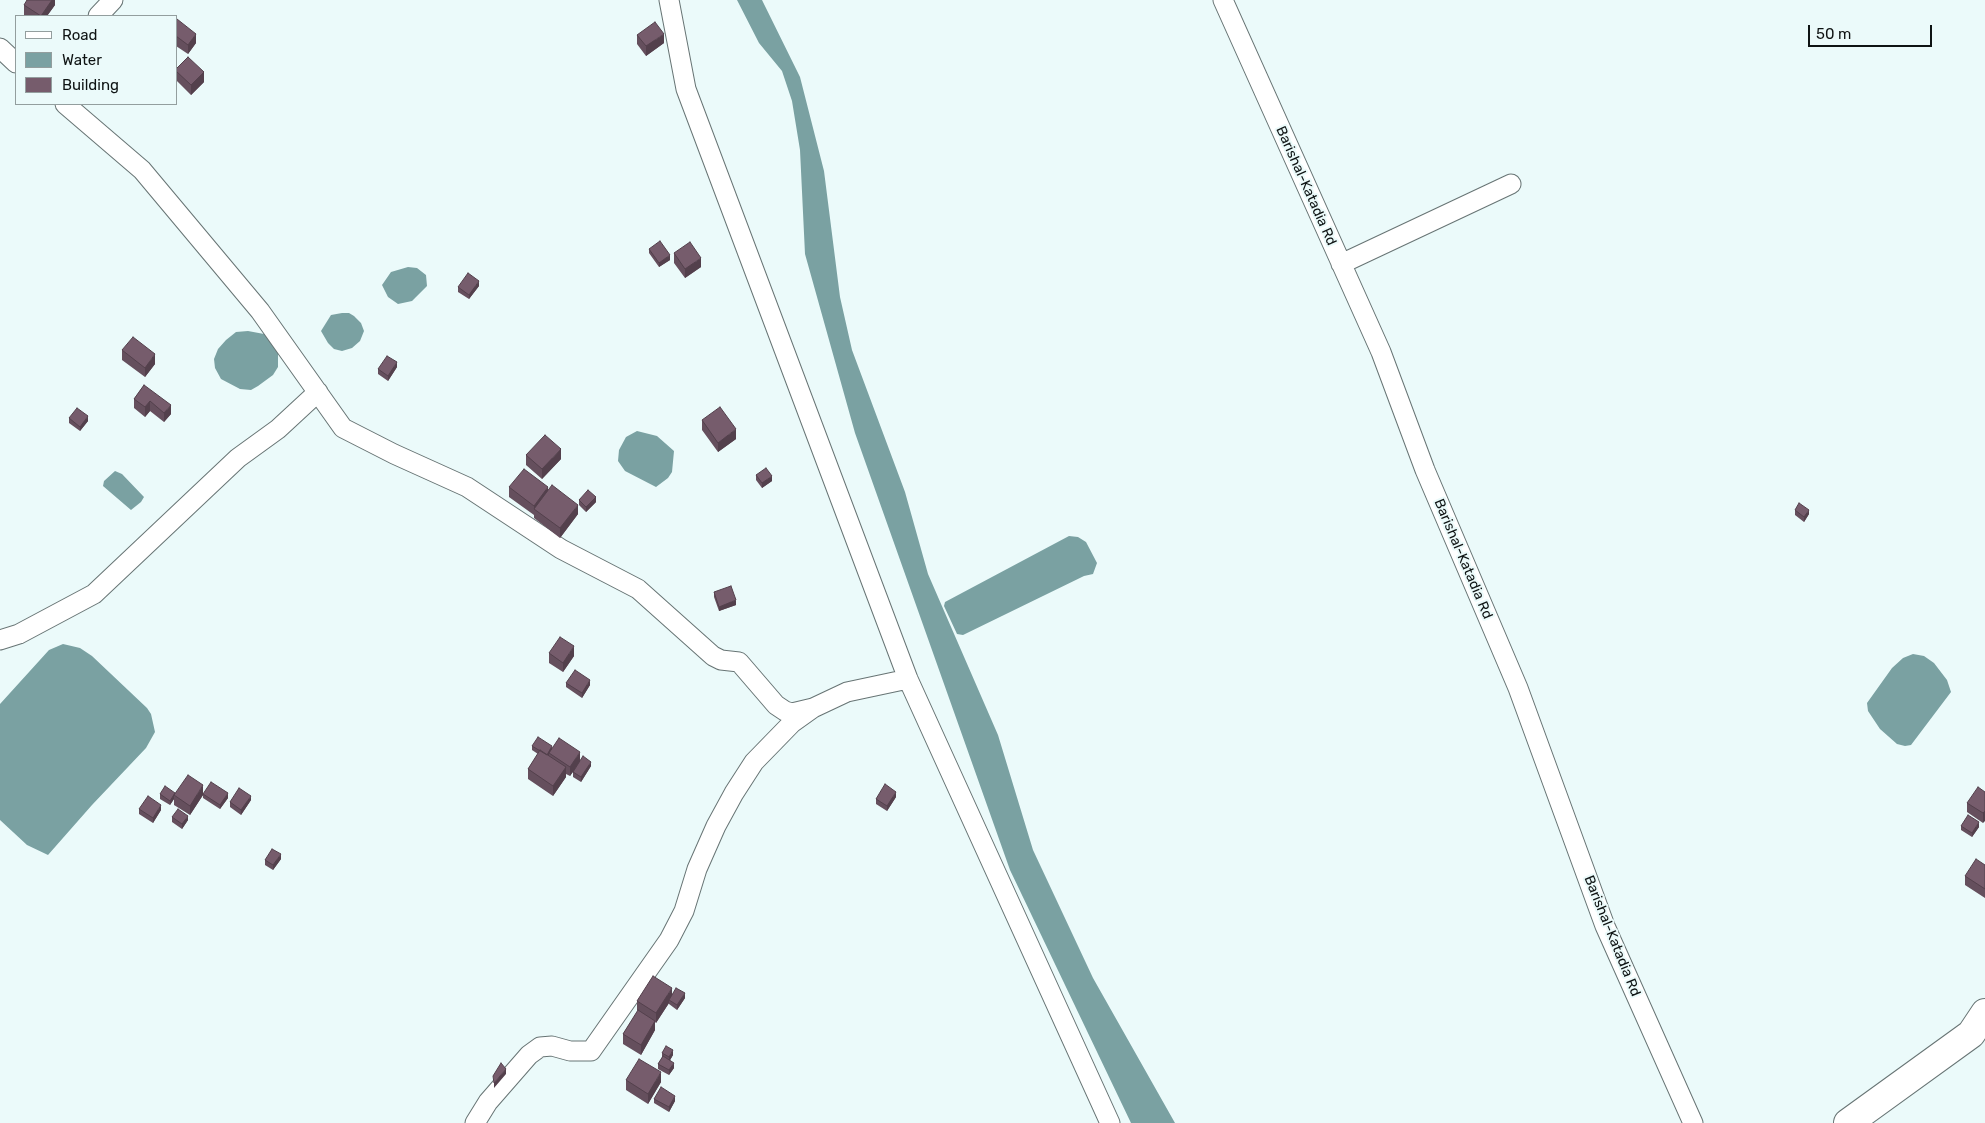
<!DOCTYPE html>
<html>
<head>
<meta charset="utf-8">
<style>
  body { margin:0 }
  #map { position:relative; width:1985px; height:1123px; overflow:hidden; background:#ebfafa; font-family:Rubik,sans-serif }
  canvas { display:block }
  .legend { position:absolute; left:15px; top:15px; width:162px; height:90px; box-sizing:border-box; background:#ebfafa; border:1px solid #939e9e; margin:0; padding:6px 9px; list-style:none; font-size:15px; color:#0e1313 }
  .legend li { display:flex; align-items:center; gap:10px; height:25px }
  .legend b { width:25px; border:1px solid #939e9e }
  .scale { position:absolute; left:1808px; top:25px; width:124px; height:22px; box-sizing:border-box; border:2px solid #0e1313; border-top:0; padding-left:6px; font-size:15px; line-height:18px; white-space:nowrap; color:#0e1313; -webkit-text-stroke:4px #ebfafa; paint-order:stroke }
</style>
</head>
<body>
<div id="map">
<canvas width="1985" height="1123"></canvas>
<ul class="legend">
<li><b style="height:6px;background:#fff"></b>Road</li>
<li><b style="height:14px;background:#7aa1a2"></b>Water</li>
<li><b style="height:14px;background:#765c6c"></b>Building</li>
</ul>
<div class="scale">50 m</div>
</div>
<script>
const ctx = document.querySelector('canvas').getContext('2d');
ctx.lineJoin = 'round';
function fillPath(path, color) { ctx.fillStyle = color; ctx.fill(path, 'evenodd'); }
const shape = rows => new Path2D(rows.map(r => 'M' + r).join(''));
function trace(path, color, width, dash) { ctx.strokeStyle = color; ctx.lineWidth = width; ctx.lineCap = dash ? 'butt' : 'round'; ctx.setLineDash(dash || []); ctx.stroke(path); }
function drawText(font, color, halo, rows, align = 'center') {
  ctx.font = font + ' Rubik,sans-serif'; ctx.lineWidth = 4; ctx.setLineDash([]); ctx.textBaseline = 'middle'; ctx.strokeStyle = halo; ctx.fillStyle = color; for (const [text, x, y, turn = 0] of rows) {
    ctx.save(); ctx.translate(x, y); ctx.rotate((+turn || 0) * Math.PI / 180); ctx.textAlign = isNaN(turn) ? turn : align; if (halo) ctx.strokeText(text, 0, 0); ctx.fillText(text, 0, 0); ctx.restore();
  }
}
const water = shape([
  [737,0,762,0,800,77,824,171,840,297,852,350,905,492,928,574,998,735,1033,850,1093,978,1175,1123,1131,1123,1010,870,855,433,805,254,800,150,792,101,782,71,759,43],
  [408,267,417,268,426,275,427,286,412,301,398,304,388,297,382,285,391,272],
  [342,313,349,313,354,316,361,323,364,331,360,341,352,348,342,351,334,349,328,343,321,331,331,315],
  [248,331,264,334,273,341,278,350,278,367,273,375,258,386,251,390,240,389,221,379,215,368,214,359,218,349,226,340,236,332],
  [637,431,657,436,674,451,672,472,668,478,656,487,625,471,618,461,619,450,626,437],
  [115,471,122,474,144,497,141,502,131,510,103,486,104,481],
  [1069,536,1078,537,1086,542,1097,563,1093,574,1084,576,963,635,957,634,944,606,945,602],
  [63,644,80,648,92,656,147,708,151,714,155,732,146,748,92,805,48,855,27,845,0,820,0,704,49,650],
  [1913,654,1924,656,1934,663,1947,680,1951,692,1911,745,1905,746,1897,744,1880,729,1868,711,1867,703,1892,668,1903,658]
]);
const street = shape([
  [669,0,686,89,908,679,1110,1123],
  [1223,0,1381,352,1425,470,1518,688,1605,926,1693,1123],
  [98,16,113,0],
  [0,48,16,63],
  [65,104,142,170,260,311,343,428,394,454,467,487,561,549,638,589,713,656,721,660,739,662,776,705,785,711,792,713,813,708],
  [1341,264,1511,184],
  [0,640,19,634,94,594,238,458,278,429,318,392],
  [475,1123,488,1102,529,1055,540,1047,552,1046,570,1051,591,1051,669,940,684,911,697,869,716,826,734,793,754,762,792,723,813,708,847,692,908,679]
]);
const secondary = shape([
  [1848,1123,1971,1034,1985,1013]
]);
const wall = shape([
  [55,0,55,5,47,16,26,16,24,15,24,5],
  [176,19,196,43,188,54,176,46],
  [637,35,664,43,646,56,637,44],
  [176,69,204,82,191,95,176,80],
  [649,249,670,260,659,267,649,253],
  [674,253,701,267,685,278,674,263],
  [479,286,469,299,458,292,458,287],
  [122,350,155,364,145,377,122,360],
  [397,367,388,381,378,374,378,369],
  [144,385,171,414,164,422,150,411,145,417,134,408,134,399],
  [69,418,88,421,80,431,69,423],
  [702,420,736,439,718,452,702,430],
  [526,455,561,459,542,479,526,465],
  [756,475,772,481,762,488,756,480],
  [509,487,548,490,578,514,560,538,534,518,534,515,509,497],
  [579,500,596,502,586,512,579,505],
  [1795,510,1809,514,1804,522,1795,515],
  [714,592,736,605,719,611,714,597],
  [549,653,574,656,563,672,549,663],
  [566,683,590,685,582,698,566,687],
  [532,746,552,749,580,761,591,766,581,782,573,777,573,772,570,776,566,774,566,777,553,796,528,779,528,769,538,754,532,750],
  [1985,792,1983,823,1967,812,1967,803],
  [175,793,203,795,190,815,174,805,174,799,170,805,160,799,160,794],
  [203,794,228,798,220,809,203,798],
  [896,797,887,811,876,804,876,799],
  [251,800,241,815,230,807,230,802],
  [139,809,161,810,153,823,139,814],
  [172,817,188,820,182,829,172,822],
  [1961,826,1979,827,1972,837,1961,830],
  [281,859,273,870,265,865,265,860],
  [1985,865,1985,898,1965,885,1965,876],
  [672,994,685,998,677,1010,669,1004,669,1003,656,1023,655,1022,655,1030,641,1055,623,1044,623,1034,638,1011,637,1010,637,1001],
  [662,1053,673,1055,670,1060,674,1068,669,1075,658,1069,658,1064,662,1058],
  [626,1080,661,1082,648,1104,626,1090],
  [654,1099,675,1101,669,1112,654,1103]
]);
const shadedWall = shape([
  [52,0,55,0,55,5,47,16,41,16],
  [196,34,196,43,188,54,188,45],
  [664,34,664,43,646,56,646,46],
  [204,72,204,82,191,95,191,85],
  [670,255,670,260,659,267,659,263],
  [701,258,701,267,685,278,685,269],
  [479,281,479,286,469,299,469,295],
  [155,354,155,364,145,377,145,368],
  [397,362,397,367,388,381,388,376],
  [150,401,150,411,145,417,145,407],
  [171,405,171,414,164,422,164,413],
  [88,416,88,421,80,431,80,427],
  [736,429,736,439,718,452,718,443],
  [561,449,561,459,542,479,542,469],
  [772,476,772,481,762,488,762,483],
  [548,487,548,496,534,509,534,506],
  [596,497,596,502,586,512,586,507],
  [578,505,578,514,560,538,560,528],
  [1809,510,1809,514,1804,522,1804,517],
  [736,600,736,605,719,611,719,607],
  [574,646,574,656,563,672,563,663],
  [590,680,590,685,582,698,582,693],
  [552,746,552,751,549,753,549,755,547,760,547,755],
  [580,752,580,761,570,776,570,767],
  [591,762,591,766,581,782,581,777],
  [566,767,566,777,553,796,553,786],
  [203,785,203,795,190,815,190,806],
  [896,792,896,797,887,811,887,806],
  [175,793,174,795,174,799,170,805,170,801],
  [228,793,228,798,220,809,220,805],
  [251,796,251,800,241,815,241,810],
  [161,805,161,810,153,823,153,818],
  [1985,811,1985,821,1983,823,1983,813],
  [188,816,188,820,182,829,182,824],
  [1979,822,1979,827,1972,837,1972,833],
  [281,854,281,859,273,870,273,865],
  [672,988,672,998,669,1000,669,1003,656,1023,656,1013],
  [685,993,685,998,677,1010,677,1005],
  [655,1021,655,1030,641,1055,641,1045],
  [673,1050,673,1055,669,1062,669,1057],
  [674,1063,674,1068,669,1075,669,1070],
  [506,1069,506,1074,494,1088,494,1083],
  [661,1072,661,1082,648,1104,648,1094],
  [675,1096,675,1101,669,1112,669,1107]
]);
const building = shape([
  [27,0,52,0,41,16,24,5,27,0],
  [176,19,177,19,196,34,188,45,176,36,176,19],
  [655,22,664,34,646,46,637,35,655,22],
  [188,57,204,72,191,85,176,71,176,69,188,57],
  [660,241,670,255,659,263,649,249,660,241],
  [690,242,701,258,685,269,674,253,690,242],
  [468,273,479,281,469,295,458,287,468,273],
  [133,337,155,354,145,368,122,350,133,337],
  [387,356,397,362,388,376,378,369,387,356],
  [144,385,171,405,164,413,150,401,145,407,134,399,144,385],
  [720,407,736,429,718,443,702,420,720,407],
  [77,408,88,416,80,427,69,418,77,408],
  [545,435,561,449,542,469,526,455,545,435],
  [766,468,772,476,762,483,756,475,766,468],
  [524,469,548,487,534,506,509,487,524,469],
  [552,485,578,505,560,528,534,509,552,485],
  [588,490,596,497,586,507,579,500,588,490],
  [1799,503,1809,510,1804,517,1795,510,1799,503],
  [731,586,736,600,719,607,714,592,731,586],
  [560,637,574,646,563,663,549,653,560,637],
  [575,670,590,680,582,693,566,683,575,670],
  [538,737,552,746,547,755,532,746,538,737],
  [559,738,580,752,570,767,549,753,559,738],
  [540,750,566,767,553,786,528,769,540,750],
  [583,756,591,762,581,777,573,772,583,756],
  [188,775,203,785,190,806,174,795,188,775],
  [211,782,228,793,220,805,203,794,211,782],
  [885,784,896,792,887,806,876,799,885,784],
  [165,786,175,793,170,801,160,794,165,786],
  [1978,787,1985,792,1985,811,1983,813,1967,803,1978,787],
  [239,788,251,796,241,810,230,802,239,788],
  [148,796,161,805,153,818,139,809,148,796],
  [178,809,188,816,182,824,172,817,178,809],
  [1968,815,1979,822,1972,833,1961,826,1968,815],
  [272,849,281,854,273,865,265,860,272,849],
  [1976,859,1985,865,1985,889,1965,876,1976,859],
  [653,976,672,988,656,1013,637,1001,653,976],
  [676,988,685,993,677,1005,669,1000,676,988],
  [638,1010,655,1021,641,1045,623,1034,638,1010],
  [666,1046,673,1050,669,1057,662,1053,666,1046],
  [663,1056,674,1063,669,1070,658,1064,663,1056],
  [639,1059,661,1072,648,1094,626,1080,639,1059],
  [501,1063,506,1069,494,1083,493,1076,501,1063],
  [661,1087,675,1096,669,1107,654,1099,661,1087]
]);
const streetNames = [
  ["Barishal-Katadia Rd",1306,186,66],
  ["Barishal-Katadia Rd",1463,559,67],
  ["Barishal-Katadia Rd",1612,936,68]
];
fillPath(water, '#7aa1a2');
trace(street, '#677474', 21);
trace(secondary, '#677474', 30);
trace(street, '#fff', 19);
trace(secondary, '#fff', 28);
fillPath(wall, '#654f5d');
fillPath(shadedWall, '#53404c');
fillPath(building, '#765c6c');
trace(building, '#53404c', 1);
drawText('14px', '#0e1313', '#ebfafa', streetNames);
</script>
</body>
</html>
